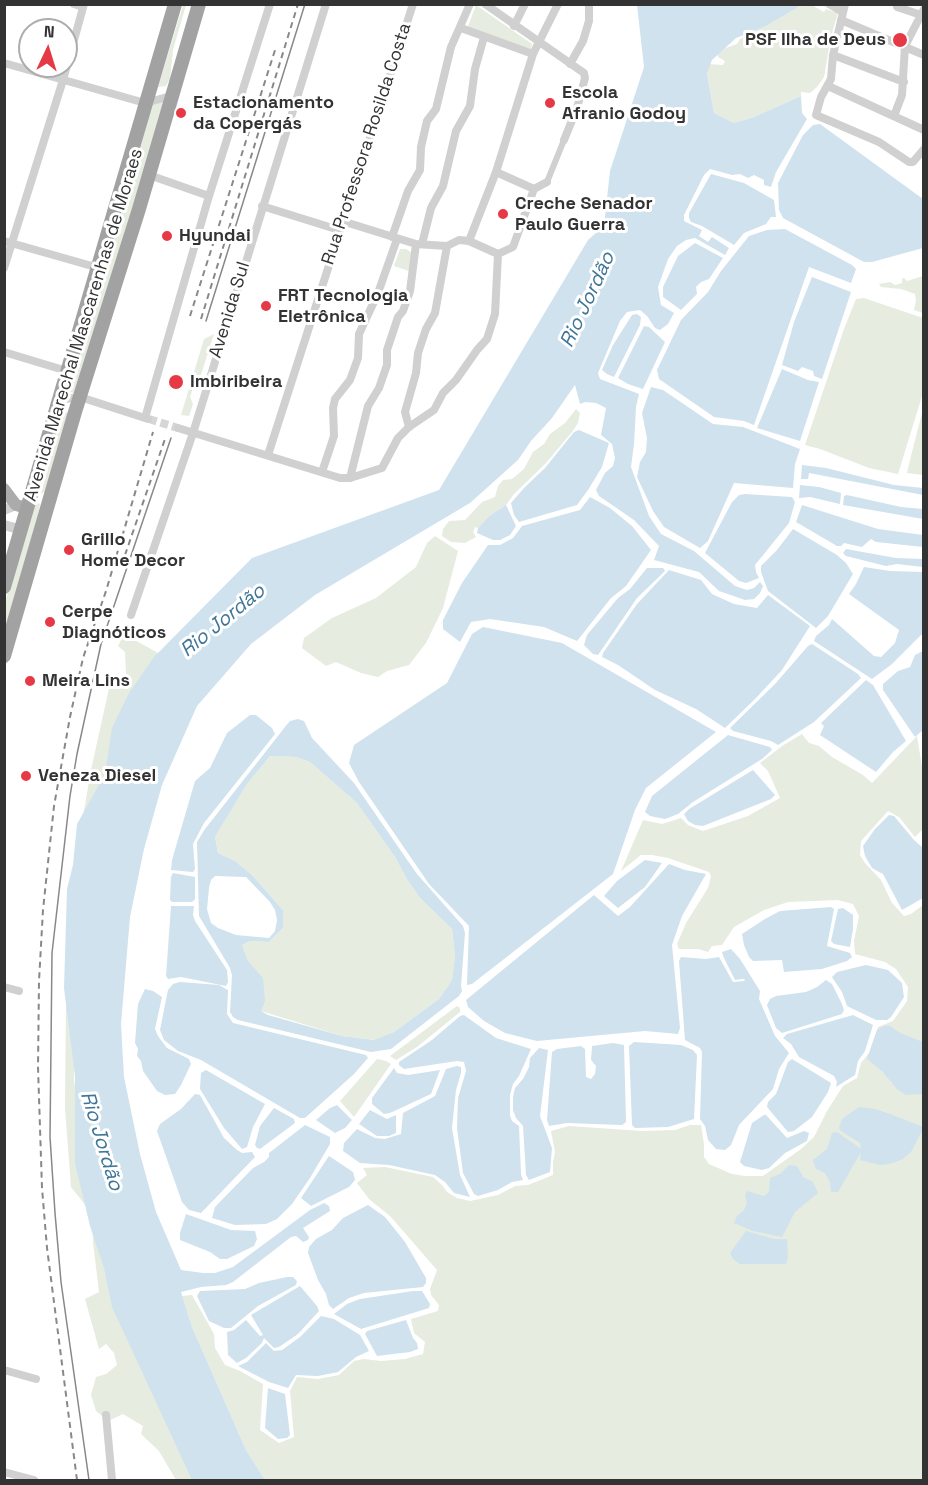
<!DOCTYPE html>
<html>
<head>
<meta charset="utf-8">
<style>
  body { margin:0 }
  #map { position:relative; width:928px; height:1485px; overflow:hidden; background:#fff; font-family:"Space Grotesk",sans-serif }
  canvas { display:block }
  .frame { position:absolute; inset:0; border:6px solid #333; pointer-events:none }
  .north { position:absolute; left:18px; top:18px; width:60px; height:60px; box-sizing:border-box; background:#fff; border:2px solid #adadad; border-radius:50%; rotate:4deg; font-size:16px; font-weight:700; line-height:24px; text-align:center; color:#333 }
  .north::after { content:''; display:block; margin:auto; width:21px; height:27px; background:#e63946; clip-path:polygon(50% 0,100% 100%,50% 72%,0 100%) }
</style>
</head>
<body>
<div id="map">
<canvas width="928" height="1485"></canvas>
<div class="frame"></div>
<div class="north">N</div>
</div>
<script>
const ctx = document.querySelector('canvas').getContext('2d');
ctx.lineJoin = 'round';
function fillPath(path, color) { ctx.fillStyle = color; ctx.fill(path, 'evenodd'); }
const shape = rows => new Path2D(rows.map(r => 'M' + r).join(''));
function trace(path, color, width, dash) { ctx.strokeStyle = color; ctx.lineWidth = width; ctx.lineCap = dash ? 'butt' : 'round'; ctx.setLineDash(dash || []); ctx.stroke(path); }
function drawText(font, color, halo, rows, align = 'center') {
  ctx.font = font + ' "Space Grotesk",sans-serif'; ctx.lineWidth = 6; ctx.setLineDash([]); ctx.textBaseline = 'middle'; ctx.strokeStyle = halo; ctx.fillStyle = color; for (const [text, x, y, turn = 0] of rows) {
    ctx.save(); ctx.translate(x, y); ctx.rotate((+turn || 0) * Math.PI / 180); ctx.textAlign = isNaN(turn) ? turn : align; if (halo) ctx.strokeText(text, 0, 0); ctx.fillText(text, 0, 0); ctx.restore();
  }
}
const green = shape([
  [183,5,186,5,173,50,170,79,166,86,158,87],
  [476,5,532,44,531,49,467,29],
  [798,5,812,5,824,12,826,9,838,13,831,36,824,77,817,87,810,93,801,92,801,96,754,117,734,123,714,113,706,66,707,64,723,65,725,61,718,57,717,51,737,44,740,39,750,34,747,33,766,26,797,8],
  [165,101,78,395,66,390,149,104],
  [400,249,406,249,412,253,409,271,394,266],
  [923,276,923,313,914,310,916,300,915,294,901,289,881,287,879,284,890,282,895,285,902,283,902,279,904,278,907,281],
  [864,298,923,318,923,393,898,474,869,468,820,449,805,445,844,329,856,299],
  [214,334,198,384,193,388,190,397,193,404,189,416,181,415,204,339],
  [576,409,580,413,578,423,572,432,546,463,514,494,506,505,489,516,478,528,475,527,473,532,476,537,465,543,451,542,442,536,443,529,449,521,465,520,482,502,495,497,498,486,503,480,512,479,524,469,533,452,544,444,550,434,565,423],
  [923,409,923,475,907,473,911,456],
  [62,411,71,414,50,489,41,494],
  [34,502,40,504,38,514,5,633,5,602],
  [435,536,458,551,443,608,426,643,409,665,387,671,378,677,361,673,336,662,326,666,302,648,304,638,332,618,376,598,416,567,427,543],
  [124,634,167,658,75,981,74,1080,79,1113,206,1480,176,1480,159,1451,141,1434,143,1426,123,1414,108,1421,96,1411,91,1395,96,1377,106,1374,117,1365,114,1353,106,1344,99,1349,85,1299,99,1292,93,1242,94,1216,71,1187,65,1108,66,999,79,840,91,770,110,684,126,674,125,652,118,646],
  [802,734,809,743,819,746,832,757,863,775,872,783,917,736,923,773,923,829,915,837,899,817,888,811,861,841,860,855,865,863,881,880,892,903,904,916,911,914,923,905,923,1480,265,1480,246,1450,192,1327,182,1296,192,1295,214,1334,215,1348,225,1365,240,1371,263,1384,260,1430,279,1443,294,1437,290,1391,297,1377,318,1379,339,1375,354,1361,364,1359,381,1361,405,1359,423,1354,425,1342,414,1333,411,1319,438,1311,439,1305,431,1295,430,1289,437,1270,390,1216,369,1199,357,1183,367,1175,363,1168,385,1167,433,1177,442,1185,447,1192,457,1198,470,1201,498,1195,515,1186,528,1185,553,1175,553,1162,555,1152,551,1131,569,1126,642,1131,675,1130,690,1125,701,1125,704,1144,704,1157,709,1164,732,1174,745,1176,763,1176,801,1149,814,1137,827,1111,843,1086,857,1078,861,1063,869,1053,878,1027,893,1021,907,1001,908,987,896,969,885,962,855,954,854,941,859,916,853,904,838,900,788,902,764,910,734,927,722,945,712,946,708,952,698,949,679,949,677,944,686,923,708,888,711,876,709,872,668,858,652,855,641,855,621,871,643,820,662,824,681,818,688,825,703,831,748,816,780,798,768,771,760,763,782,746],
  [270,756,296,757,310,762,357,803,395,857,408,881,420,898,452,929,455,956,452,980,439,999,394,1032,375,1040,342,1036,261,1011,263,979,248,961,242,945,250,941,269,942,283,928,283,910,252,875,235,861,218,853,215,837,247,784],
  [457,1006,460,1008,460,1012,417,1047,396,1060,390,1056],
  [377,1059,386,1061,391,1064,354,1117,340,1101]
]);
const water = shape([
  [637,5,798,5,797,8,766,26,736,38,712,60,707,73,714,113,734,123,754,117,801,96,802,113,807,119,776,172,771,187,764,185,764,180,754,175,748,178,740,174,732,175,710,169,704,175,684,215,684,221,702,230,699,236,708,242,712,237,729,248,725,255,695,238,686,240,677,246,668,259,658,287,661,305,674,313,668,324,660,330,655,328,647,316,640,310,627,312,620,321,598,373,600,379,639,394,636,407,634,444,631,467,649,516,661,534,694,551,735,586,747,590,754,588,760,582,763,586,760,593,754,599,745,600,719,591,699,572,654,560,659,546,634,520,599,496,596,490,605,473,613,466,615,458,612,444,601,435,606,408,596,403,585,402,580,404,575,385,552,418,531,441,518,460,470,503,315,595,251,644,197,706,162,785,144,849,130,917,121,1024,124,1077,140,1154,156,1212,181,1270,203,1273,215,1273,233,1267,310,1210,324,1203,329,1206,330,1211,303,1228,309,1237,308,1240,303,1242,296,1236,291,1237,233,1282,226,1285,201,1287,181,1292,192,1327,246,1450,265,1480,192,1480,112,1307,104,1268,90,1226,75,1163,75,1076,64,988,67,889,73,865,77,824,105,774,112,728,129,693,154,657,252,558,439,490,588,240,604,226,610,171,644,67],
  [820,124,923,199,923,248,872,262,864,262,783,218,779,210,778,183,803,135,813,125],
  [711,174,744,183,774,200,776,217,771,217,766,224,744,233,734,245,702,226,691,222,689,218,689,213],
  [785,229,852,265,856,269,851,283,809,267,754,425,744,421,714,417,659,379,657,370,681,320,708,292,721,271,749,236,767,230],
  [695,243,723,258,709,279,701,282,696,287,697,294,681,310,663,297,663,287,678,256],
  [812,277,851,292,822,379,814,376,813,371,802,367,798,371,782,365,794,322],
  [637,314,641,317,640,325,614,377,607,374,602,370,613,345,632,315],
  [644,326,649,327,665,342,643,389,628,384,618,378],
  [782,369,808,380,819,382,800,441,757,428],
  [651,387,663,390,713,424,743,427,800,449,795,464,793,488,734,483,708,541,700,548,664,527,653,511,637,477,640,462,646,452,647,438,642,413],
  [579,430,609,443,602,467,588,490,577,505,519,522,514,515,511,503,524,488,545,468,574,432],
  [802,465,826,468,894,485,923,488,923,495,809,473,808,479,801,479],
  [800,485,819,487,841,493,840,504,810,497,799,498],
  [745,494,792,497,795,502,789,523,755,565,756,572,759,578,746,583,739,581,705,553,732,502,739,495],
  [847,495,901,507,923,509,923,519,843,505,844,496],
  [590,497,610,508,632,526,651,550,626,586,611,598,577,641,544,627,490,619,471,622,460,642,443,629,443,620,462,583,488,545,500,545,513,538,522,526,580,510],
  [506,505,516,526,510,535,500,540,493,540,477,533,478,528,489,516],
  [802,505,878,529,923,535,923,547,876,542,871,539,862,547,844,543,841,546,837,546,796,522],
  [793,529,837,555,846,563,853,574,828,616,816,628,768,591,761,572,761,566,777,550],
  [846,549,896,558,923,559,923,567,897,564,886,566,846,556,843,553],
  [864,567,890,571,923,572,923,633,892,664,872,679,814,641,816,636,829,625,832,619,874,656,881,657,895,643,899,630,849,594,856,584],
  [647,568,663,568,665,571,637,598,598,655,593,654,584,645,587,635,618,598,630,589],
  [669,570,701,580,712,594,734,604,757,608,768,595,810,626,782,670,755,699,725,728,696,709,655,690,618,665,602,657,603,653,637,604],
  [483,627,562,643,716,732,646,788,635,810,613,874,472,984,467,985,469,926,429,884,359,782,349,763,354,745,447,683,472,634],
  [812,644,858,674,861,678,814,722,778,745,771,741,733,731,730,728,775,684,808,646],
  [923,651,923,730,915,737,883,690,883,684,898,671,910,667,915,655],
  [866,680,873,685,906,741,893,752,876,772,820,735,824,726,821,723],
  [250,715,256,715,272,728,275,734,204,823,193,844,195,869,193,872,171,870,172,860,195,781,210,768,227,733],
  [298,719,304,721,312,738,354,783,417,874,463,926,465,933,461,986,462,991,459,996,391,1049,371,1052,238,1020,233,1017,230,1012,232,975,230,968,199,916,197,842,205,829,285,727,290,721],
  [270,756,296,757,310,762,357,803,395,857,408,881,420,898,452,929,455,956,452,980,439,999,394,1032,374,1040,342,1036,268,1015,261,1011,265,1001,263,978,248,961,242,945,250,941,269,942,283,928,283,910,252,875,235,861,218,853,215,837,247,784],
  [215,876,246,877,270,902,275,910,277,920,275,931,269,938,236,935,218,928,211,923,207,909,209,888,211,880],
  [728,735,770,747,772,750,762,759,693,802,678,814,665,819,650,816,645,812,652,796],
  [753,770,775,795,771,799,703,826,695,825,688,821,684,814,689,809],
  [889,815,894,816,914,840,923,848,923,898,902,910,883,874,872,868,865,856,863,846,875,829],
  [645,860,662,863,645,887,618,908,604,896,617,881],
  [669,864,685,870,706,874,682,916,672,945,680,1028,678,1034,645,1031,537,1041,505,1033,484,1021,468,1007,466,1000,594,895,618,916,630,907],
  [173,873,195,877,195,899,192,902,172,902,170,900,171,877],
  [171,906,194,906,193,915,195,921,227,970,228,982,226,986,181,977,168,979,166,976],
  [831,907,834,909,827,946,850,953,852,957,847,961,822,969,784,972,782,960,753,961,749,957,744,945,742,934,765,919,780,911],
  [843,908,853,915,853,929,850,947,834,944,831,941,838,909],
  [731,949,740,959,760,991,759,999,775,1036,789,1053,779,1069,773,1089,739,1125,731,1145,725,1150,716,1149,708,1140,705,1126,700,1119,702,1052,700,1048,685,1040,679,961,681,957,706,959,719,957,733,982,744,981,745,979,742,979,735,980,724,958,722,952],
  [866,965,888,970,902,983,904,997,891,1017,887,1020,876,1020,847,1006,842,992,832,977,837,972],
  [826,980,832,984,842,1004,844,1010,842,1014,782,1033,776,1028,767,1005,770,999,776,996,806,992,817,987],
  [180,982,219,985,226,989,228,990,227,1014,233,1023,366,1055,368,1058,354,1074,305,1118,300,1118,201,1060,178,1051,164,1040,160,1030,168,990,173,984],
  [145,989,153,991,162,997,155,1029,158,1036,167,1048,189,1059,191,1064,181,1085,175,1094,165,1095,157,1091,143,1071,141,1061,137,1056,138,1049,135,1043,138,1004],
  [464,1015,496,1038,531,1049,519,1076,513,1084,510,1095,510,1116,512,1121,519,1126,521,1174,523,1180,512,1182,498,1190,478,1196,474,1194,463,1173,457,1128,458,1098,466,1071,464,1062,457,1061,404,1069,399,1065,399,1062,432,1040,460,1016],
  [853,1015,873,1025,865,1051,858,1061,855,1075,836,1087,837,1082,834,1076,799,1057,791,1044,783,1038,787,1034],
  [884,1026,890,1026,900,1033,923,1042,923,1094,906,1095,897,1089,882,1071,867,1059,877,1030],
  [634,1042,681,1045,693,1050,697,1055,694,1119,668,1127,635,1128,632,1125,629,1046],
  [613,1043,624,1045,626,1122,622,1125,567,1123,549,1126,547,1120,552,1052,557,1049,581,1046,585,1049,586,1077,591,1079,595,1074,596,1066,591,1060,592,1046],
  [539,1048,548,1050,540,1116,552,1148,550,1172,529,1180,526,1175,523,1126,516,1118,513,1110,513,1097,515,1088,523,1079,529,1067,530,1058],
  [792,1059,831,1083,828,1092,812,1117,794,1131,788,1132,767,1107,768,1102,776,1094,788,1062],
  [457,1066,461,1067,461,1073,456,1090,452,1128,460,1175,470,1197,454,1193,445,1182,435,1175,389,1165,360,1163,343,1151,344,1143,357,1129,375,1138,385,1139,401,1134,403,1113,435,1096,446,1069],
  [394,1068,397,1073,408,1075,440,1070,431,1094,390,1113,384,1114,372,1104,372,1098],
  [206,1070,265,1104,253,1127,247,1147,242,1149,224,1128,200,1089,201,1073],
  [195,1094,200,1095,224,1138,237,1150,242,1153,252,1152,255,1157,201,1213,189,1210,182,1202,157,1131,160,1124,181,1109],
  [337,1105,352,1120,345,1128,335,1133,316,1120,330,1108],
  [859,1107,875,1109,890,1114,923,1127,923,1129,911,1152,903,1159,889,1164,880,1165,860,1160,861,1152,838,1192,831,1192,830,1182,825,1173,816,1169,813,1160,827,1149,832,1133,837,1132,861,1149,860,1143,841,1131,839,1128,842,1119],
  [274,1108,294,1119,295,1123,260,1149,257,1148,255,1145,260,1126],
  [370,1110,387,1119,396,1115,396,1133,389,1136,377,1136,359,1124],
  [764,1115,766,1115,787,1138,804,1131,809,1133,807,1141,785,1153,769,1168,762,1170,744,1166,740,1162,752,1123],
  [305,1125,330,1137,330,1144,310,1178,292,1204,277,1219,266,1224,235,1225,212,1218,215,1207,253,1168,264,1162,269,1157,269,1153],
  [329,1156,353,1172,355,1180,349,1187,311,1206,301,1198],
  [789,1165,797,1166,803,1177,813,1182,818,1193,795,1212,782,1237,753,1231,734,1223,737,1216,744,1210,747,1203,745,1195,747,1191,764,1196,769,1192,770,1178,780,1174],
  [368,1205,385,1217,405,1242,426,1278,426,1283,423,1287,364,1293,349,1298,333,1309,329,1305,326,1294,318,1280,308,1253,309,1247,316,1239,332,1230,343,1218],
  [186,1214,231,1230,255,1231,257,1239,254,1246,227,1259,220,1259,210,1252,180,1240,180,1233],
  [746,1231,774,1239,787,1239,788,1258,786,1264,740,1264,733,1259,730,1253],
  [287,1277,293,1277,297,1281,296,1285,258,1306,231,1328,224,1328,209,1321,197,1296,200,1291,245,1289,259,1283],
  [300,1286,317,1306,319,1311,298,1334,279,1347,274,1348,264,1338,262,1343,246,1358,237,1363,228,1355,227,1332,234,1330,246,1320,260,1336,263,1335,251,1315],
  [413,1291,422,1291,430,1304,429,1308,361,1329,334,1314,347,1304,360,1299],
  [321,1316,334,1319,360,1335,369,1351,356,1357,338,1372,318,1376,296,1375,288,1388,269,1382,238,1366,247,1362,266,1343,274,1351,282,1350,300,1337],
  [406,1320,413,1338,417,1343,418,1349,410,1352,377,1356,365,1334,367,1331],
  [268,1388,285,1394,290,1435,287,1438,278,1439,265,1428]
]);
const minorTunnel = shape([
  [149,419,178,428]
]);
const pedestrian = shape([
  [547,182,564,140]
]);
const minor = shape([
  [74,4,83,7],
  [485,4,584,73,585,78,577,108,564,140],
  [829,4,843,12],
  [845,4,833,55,831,79,821,97,816,115,879,142,909,162,913,162,924,149],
  [897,4,897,7,924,16],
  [841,20,924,55],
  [514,26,525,4],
  [461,28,533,54,558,4],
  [833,55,904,82],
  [4,63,145,103,171,96],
  [570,64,583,41,589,21,589,4],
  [828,86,924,130],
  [894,116,902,95,905,46,924,9],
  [496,172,534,189],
  [149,175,209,196],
  [262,206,339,230],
  [342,221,416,244,447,246,459,240,469,241,498,254],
  [392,237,408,191,420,170,421,147,427,121,436,109,451,47,470,4],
  [4,241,99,268],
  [469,241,496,172,533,54],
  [422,244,431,208,443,186,456,131,470,106,475,69,484,37],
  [4,268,63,80,84,4],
  [4,352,67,371],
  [59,400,80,397,148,419],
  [145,418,209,196,270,4],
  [409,427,405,412,416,373,418,353,426,329,435,313,447,246],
  [178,428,340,478,350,478,382,468,398,438,409,427,434,410,443,393,456,380,477,350,487,339,495,314,498,254,513,247,534,189,547,182],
  [268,455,413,4],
  [322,472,334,436,333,408,335,399,350,380,358,358,359,334,378,293,397,239],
  [350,478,368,406,379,388,387,365,387,350,398,317,403,311,410,291,416,244],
  [131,615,193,433,326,4],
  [4,987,19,991],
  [4,1370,36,1379],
  [106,1415,112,1480],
  [4,1472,34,1480]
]);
const tertiary = shape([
  [4,510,16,505],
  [4,525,22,530]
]);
const primary = shape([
  [4,489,16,505,27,508]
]);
const trunk = shape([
  [4,587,175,4],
  [4,656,75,412,139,209,199,4]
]);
const tram = shape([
  [206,321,305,4],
  [89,1480,61,1282,55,1213,50,1137,52,953,70,796,77,754,101,644,171,438]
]);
const rail = shape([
  [190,316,276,47],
  [201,319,298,4],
  [125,555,166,436],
  [77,1480,47,1248,42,1188,38,1067,39,981,43,910,54,806,70,717,83,658,106,591,153,432]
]);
const markers = [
  [900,40,8,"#e63946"],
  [550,103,6,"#e63946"],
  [181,113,6,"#e63946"],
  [503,214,6,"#e63946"],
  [167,236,6,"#e63946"],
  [266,306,6,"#e63946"],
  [176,382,8,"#e63946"],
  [69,550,6,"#e63946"],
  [50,622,6,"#e63946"],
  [30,681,6,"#e63946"],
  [26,776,6,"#e63946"]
];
const poiNames = [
  ["PSF Ilha de Deus",886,40,"right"],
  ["Escola",562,93],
  ["Afranio Godoy",562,114],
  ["Estacionamento",193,103],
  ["da Copergás",193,124],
  ["Creche Senador",515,204],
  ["Paulo Guerra",515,225],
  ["Hyundai",179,236],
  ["FRT Tecnologia",278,296],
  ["Eletrônica",278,317],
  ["Imbiribeira",190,382],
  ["Grillo",81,540],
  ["Home Decor",81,561],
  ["Cerpe",62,612],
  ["Diagnóticos",62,633],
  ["Meira Lins",42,681],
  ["Veneza Diesel",38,776]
];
const streetNames = [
  ["Rua Professora Rosilda Costa",367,144,-72],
  ["Avenida Sul",230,310,-73],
  ["Avenida Marechal Mascarenhas de Moraes",84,325,-73]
];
const waterNames = [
  ["Rio Jordão",588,300,-65],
  ["Rio Jordão",223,621,-39],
  ["Rio Jordão",101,1141,73]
];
fillPath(green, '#e6ecdf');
fillPath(water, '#cfe2ee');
trace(minorTunnel, '#d6d6d6', 8, [8, 4]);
trace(pedestrian, '#d0d0d0', 6);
trace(minor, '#d0d0d0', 8);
trace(tertiary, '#d0d0d0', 10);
trace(primary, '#ababab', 12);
trace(trunk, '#a2a2a2', 14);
trace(tram, '#888', 1.5);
trace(rail, '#888', 2, [6, 4.5]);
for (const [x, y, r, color] of markers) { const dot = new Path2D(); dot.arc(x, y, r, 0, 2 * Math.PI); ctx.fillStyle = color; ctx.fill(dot); trace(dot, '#fff', 2); }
drawText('bold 18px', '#333', '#fff', poiNames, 'left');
drawText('18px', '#333', '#fff', streetNames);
drawText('italic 20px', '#3f7597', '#fff', waterNames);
</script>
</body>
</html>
